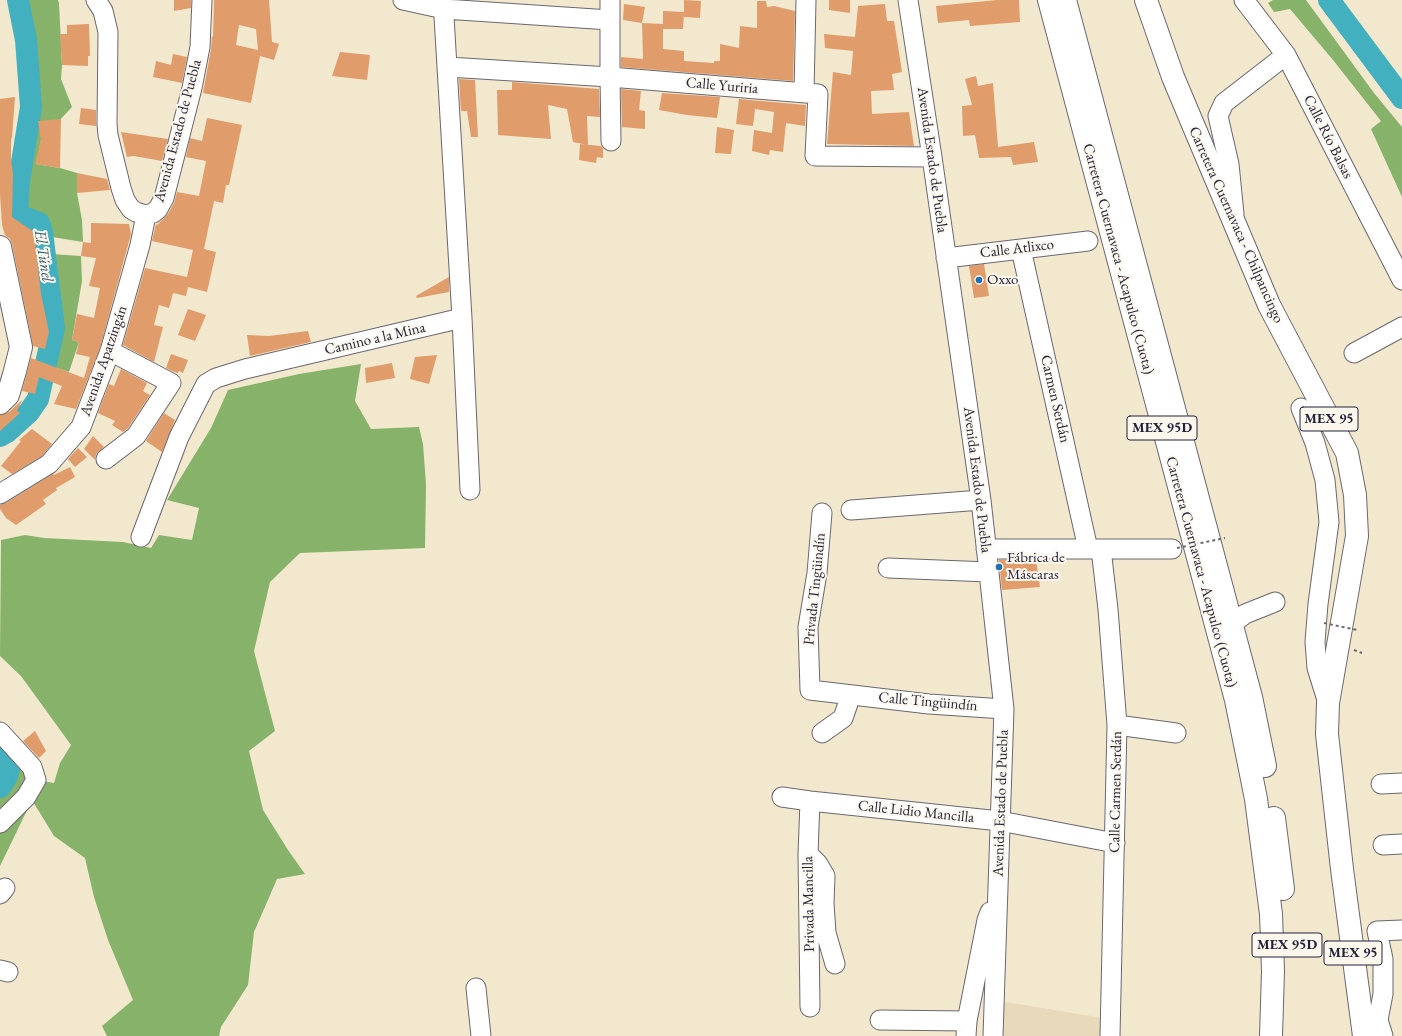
<!DOCTYPE html>
<html>
<head>
<meta charset="utf-8">
<style>
  body { margin:0 }
  canvas { display:block; background:#f2e8ce }
</style>
</head>
<body>
<canvas width="1402" height="1036"></canvas>
<script>
const ctx = document.querySelector('canvas').getContext('2d');
ctx.lineJoin = 'round';
function fillPath(path, color) { ctx.fillStyle = color; ctx.fill(path, 'evenodd'); }
const shape = rows => new Path2D(rows.map(r => 'M' + r).join(''));
function trace(path, color, width, dash) { ctx.strokeStyle = color; ctx.lineWidth = width; ctx.lineCap = dash ? 'butt' : 'round'; ctx.setLineDash(dash || []); ctx.stroke(path); }
function drawText(font, color, halo, rows, align = 'center') {
  ctx.font = font + ' "EB Garamond",serif'; ctx.lineWidth = 4; ctx.setLineDash([]); ctx.textBaseline = 'middle'; ctx.strokeStyle = halo; ctx.fillStyle = color; for (const [text, x, y, turn = 0] of rows) {
    ctx.save(); ctx.translate(x, y); ctx.rotate((+turn || 0) * Math.PI / 180); ctx.textAlign = isNaN(turn) ? turn : align; if (halo) ctx.strokeText(text, 0, 0); ctx.fillText(text, 0, 0); ctx.restore();
  }
}
const built = shape([
  [1000,1001,1103,1018,1102,1036,1001,1036]
]);
const forest = shape([
  [14,0,58,0,59,3,62,65,61,79,72,107,41,140,36,164,60,168,77,173,77,193,82,220,83,242,52,237,50,254,81,256,82,281,72,340,79,342,69,372,51,366,40,408,7,437,0,441,0,430,20,413,24,414,35,394,38,381,35,380,48,343,49,332,41,294,34,232,16,220,12,213,13,174,17,165,24,117,22,70,19,31],
  [1273,0,1306,0,1374,93,1402,127,1402,197,1371,129,1381,121,1333,60,1290,9,1274,12,1268,3],
  [361,364,355,401,371,429,419,427,423,444,426,484,425,548,300,553,270,582,254,651,275,731,249,751,263,810,288,850,305,874,277,879,254,932,248,985,221,1027,219,1036,107,1036,102,1026,133,1000,108,940,94,897,85,858,54,836,32,800,0,866,0,739,31,779,54,783,60,763,71,745,21,676,0,656,1,540,25,535,44,538,123,542,151,548,159,535,192,540,199,508,167,500,211,428,228,390,299,374]
]);
const river = shape([
  [1329,0,1402,98],
  [0,436,7,432,29,412,38,399,54,328,42,232,39,223,21,216,17,212,19,181,31,107,26,40,18,0],
  [0,744,7,751,10,764,7,776,0,787]
]);
const building = shape([
  [174,0,191,0,191,8,174,11],
  [214,0,269,0,272,42,279,44,274,60,260,56,251,103,203,93,211,49,212,36,213,37],
  [239,25,256,29,258,50,236,45],
  [684,0,701,1,700,18,684,17],
  [829,0,850,0,850,13,829,10],
  [997,0,1019,0,1020,22,970,26,969,20,938,23,936,6],
  [757,1,766,1,767,7,774,6,795,11,793,81,621,67,621,57,643,59,642,23,663,24,663,49,684,51,684,61,714,63,714,61,720,61,720,44,739,48,740,26,757,28],
  [624,4,645,7,642,23,623,20],
  [885,4,887,21,894,21,902,72,892,74,894,90,871,91,872,114,909,112,914,146,827,144,833,72,851,75,853,51,825,48,824,34,855,37,858,6],
  [663,11,684,12,683,29,663,29],
  [89,24,90,56,88,56,88,66,62,65,60,34,67,34,67,25],
  [340,52,370,55,367,80,332,76],
  [173,54,187,57,182,83,153,77,156,61,171,65],
  [976,76,978,86,993,83,998,147,1034,142,1038,162,1013,165,1011,157,979,158,975,135,963,136,962,106,972,105,965,79],
  [459,79,475,80,478,137,471,137,467,111,461,111],
  [512,82,599,89,600,117,587,116,588,145,573,142,567,109,548,105,551,139,498,135,497,90,512,90],
  [621,89,641,91,639,110,645,111,645,129,622,127],
  [662,93,720,97,717,118,687,115,659,110],
  [15,97,12,138,11,139,11,159,13,174,12,217,34,232,41,294,49,332,45,349,33,346,12,244,10,239,5,235,2,225,0,194,0,99],
  [739,99,806,105,805,126,786,123,783,152,770,150,769,155,752,151,754,130,772,133,774,112,755,109,753,126,736,124],
  [81,108,96,110,96,126,79,124],
  [207,118,242,125,229,185,226,185,223,203,214,201,204,249,216,252,207,292,188,287,186,296,173,293,169,308,159,305,154,325,163,327,154,362,123,345,145,268,187,277,193,250,152,241,156,224,157,225,168,214,174,203,177,192,199,196,206,161,186,157,190,138,202,141],
  [61,119,60,168,35,164,41,140,38,121],
  [717,127,734,130,731,154,715,153],
  [121,132,168,139,162,161,134,156,127,157],
  [580,144,601,146,603,148,603,158,597,157,596,163,579,160],
  [77,173,107,179,110,190,77,193],
  [91,223,129,224,131,234,100,348,76,409,54,404,62,386,39,377,35,394,22,391,31,358,84,378,90,357,76,354,79,342,72,340,77,314,94,318,100,288,89,286,96,258,81,256,83,242,91,243],
  [984,264,989,296,974,298,969,266],
  [449,277,449,292,417,298,416,296],
  [188,309,206,315,195,341,178,335],
  [308,331,311,342,250,356,247,335,269,336],
  [171,354,188,360,183,373,179,371,178,373,172,371,166,368],
  [437,355,429,384,410,379,415,357],
  [392,363,395,378,366,383,365,368],
  [121,369,147,383,143,391,150,395,128,428,123,432,112,425,115,421,98,413,109,384,114,386],
  [22,400,17,411,20,413,0,431,0,415,9,412],
  [164,413,175,420,162,452,146,441],
  [32,429,52,444,42,456,12,474,1,466,21,441,19,440],
  [93,436,104,447,96,454,95,460,84,449],
  [78,448,87,457,75,467,68,459],
  [70,467,75,477,56,488,57,490,43,500,46,504,16,525,6,518,0,509,0,505,6,503,53,474,54,475],
  [999,560,1036,560,1040,587,1002,590],
  [35,731,46,751,39,758,23,741]
]);
const path = shape([
  [1354,650,1362,653]
]);
const minor = shape([
  [96,0,103,11,108,32,107,124,108,135,121,188,125,200,131,209,136,212,146,215,153,213,158,209,164,198,192,88,200,47,202,0],
  [403,0,444,9,610,20],
  [443,0,462,318,470,490],
  [610,0,610,77,611,141],
  [908,0,932,157,981,500,1004,709,993,1036],
  [1244,0,1286,55,1402,280],
  [448,67,610,77,818,94,815,156,932,157],
  [804,92,806,0],
  [1234,214,1229,164,1218,116,1224,103,1286,55],
  [1021,249,1088,549],
  [946,258,1088,241],
  [1354,353,1402,327],
  [1301,408,1315,443,1325,480,1329,522,1318,604,1315,642,1317,668,1328,703],
  [106,459,136,436,171,383,110,351],
  [0,494,49,464,81,427,110,351,140,245,146,215],
  [851,510,981,500],
  [822,513,817,573,808,627,810,690,929,704,1004,709],
  [141,537,179,437,206,384,216,378,245,369,462,318],
  [986,549,1172,549],
  [1101,549,1108,609,1117,725,1110,1036],
  [888,568,989,572],
  [1232,624,1245,614,1275,602],
  [1117,725,1176,733],
  [0,732,32,767,36,780,26,797,0,823],
  [822,733,843,718,851,695],
  [1381,784,1402,783],
  [782,797,810,801,1000,821,1115,843],
  [810,801,808,854,810,1007],
  [1383,845,1402,844],
  [808,854,818,864,825,876,824,903,826,933,835,964],
  [0,894,5,888],
  [0,970,8,972],
  [476,988,481,1036],
  [880,1020,967,1021],
  [966,1036,967,1021,987,920,990,912],
  [1383,1036,1378,1020,1383,994,1383,959,1377,931,1402,930]
]);
const major = shape([
  [1146,0,1173,77,1269,305,1347,453,1355,495,1357,536,1328,703,1327,734,1342,869,1364,1036],
  [0,247,21,347,15,371,8,395,0,403]
]);
const highway = shape([
  [1049,0,1236,700,1247,754,1256,799,1271,914,1273,971,1271,1036],
  [1065,0,1251,697,1265,766],
  [1274,818,1283,889]
]);
const pathBridge = shape([
  [1177,548,1225,538],
  [1324,623,1357,630]
]);
const markers = [
  [979,280,4,"#1f6fb2"],
  [999,567,4,"#1f6fb2"]
];
const shields = [
  [1329,419,58],
  [1162,428,70],
  [1287,945,70],
  [1353,953,58]
];
const shieldNames = [
  ["MEX 95",1329,419],
  ["MEX 95D",1162,428],
  ["MEX 95D",1287,945],
  ["MEX 95",1353,953]
];
const streetNames = [
  ["Calle Yuriria",722,86,5],
  ["Avenida Estado de Puebla",178,131,-75],
  ["Calle Río Balsas",1328,137,63],
  ["Avenida Estado de Puebla",932,160,82],
  ["Carretera Cuernavaca - Chilpancingo",1236,225,66],
  ["Calle Atlixco",1017,249,-7],
  ["Carretera Cuernavaca - Acapulco (Cuota)",1118,259,75],
  ["Camino a la Mina",375,339,-13],
  ["Avenida Apatzingán",104,361,-71],
  ["Carmen Serdán",1055,399,77],
  ["Avenida Estado de Puebla",977,480,83],
  ["Carretera Cuernavaca - Acapulco (Cuota)",1201,572,75],
  ["Privada Tingüindín",815,589,-84],
  ["Calle Tingüindín",928,702,5],
  ["Calle Carmen Serdán",1116,792,-89],
  ["Avenida Estado de Puebla",1001,803,-88],
  ["Calle Lidio Mancilla",916,812,6],
  ["Privada Mancilla",809,904,-91]
];
const poiNames = [
  ["Oxxo",987,280],
  ["Fábrica de",1007,558],
  ["Máscaras",1007,575]
];
const waterNames = [
  ["El Túnel",43,256,81]
];
fillPath(built, '#e8d9ba');
fillPath(forest, '#86b26a');
trace(river, '#42b0bf', 22);
fillPath(building, '#e09c6b');
trace(minor, '#6b676e', 21);
trace(major, '#6b676e', 24);
trace(highway, '#6b676e', 24);
trace(path, '#6b676e', 2, [3, 3]);
trace(minor, '#fff', 19);
trace(major, '#fff', 22);
trace(highway, '#fff', 22);
trace(pathBridge, '#6b676e', 2, [3, 3]);
for (const [x, y, r, color] of markers) { const dot = new Path2D(); dot.arc(x, y, r, 0, 2 * Math.PI); ctx.fillStyle = color; ctx.fill(dot); trace(dot, '#fbf7ec', 1.5); }
for (const [x, y, w] of shields) { const box = new Path2D(); box.roundRect(x - w / 2, y - 12, w, 24, 3); ctx.fillStyle = '#fbf7ec'; ctx.fill(box); trace(box, '#22223b', 1); }
drawText('bold 14px', '#22223b', null, shieldNames);
drawText('15px', '#22223b', '#fbf7ec', streetNames);
drawText('15px', '#22223b', '#fbf7ec', poiNames, 'left');
drawText('italic 16px', '#2f5b70', '#fbf7ec', waterNames);
</script>
</body>
</html>
